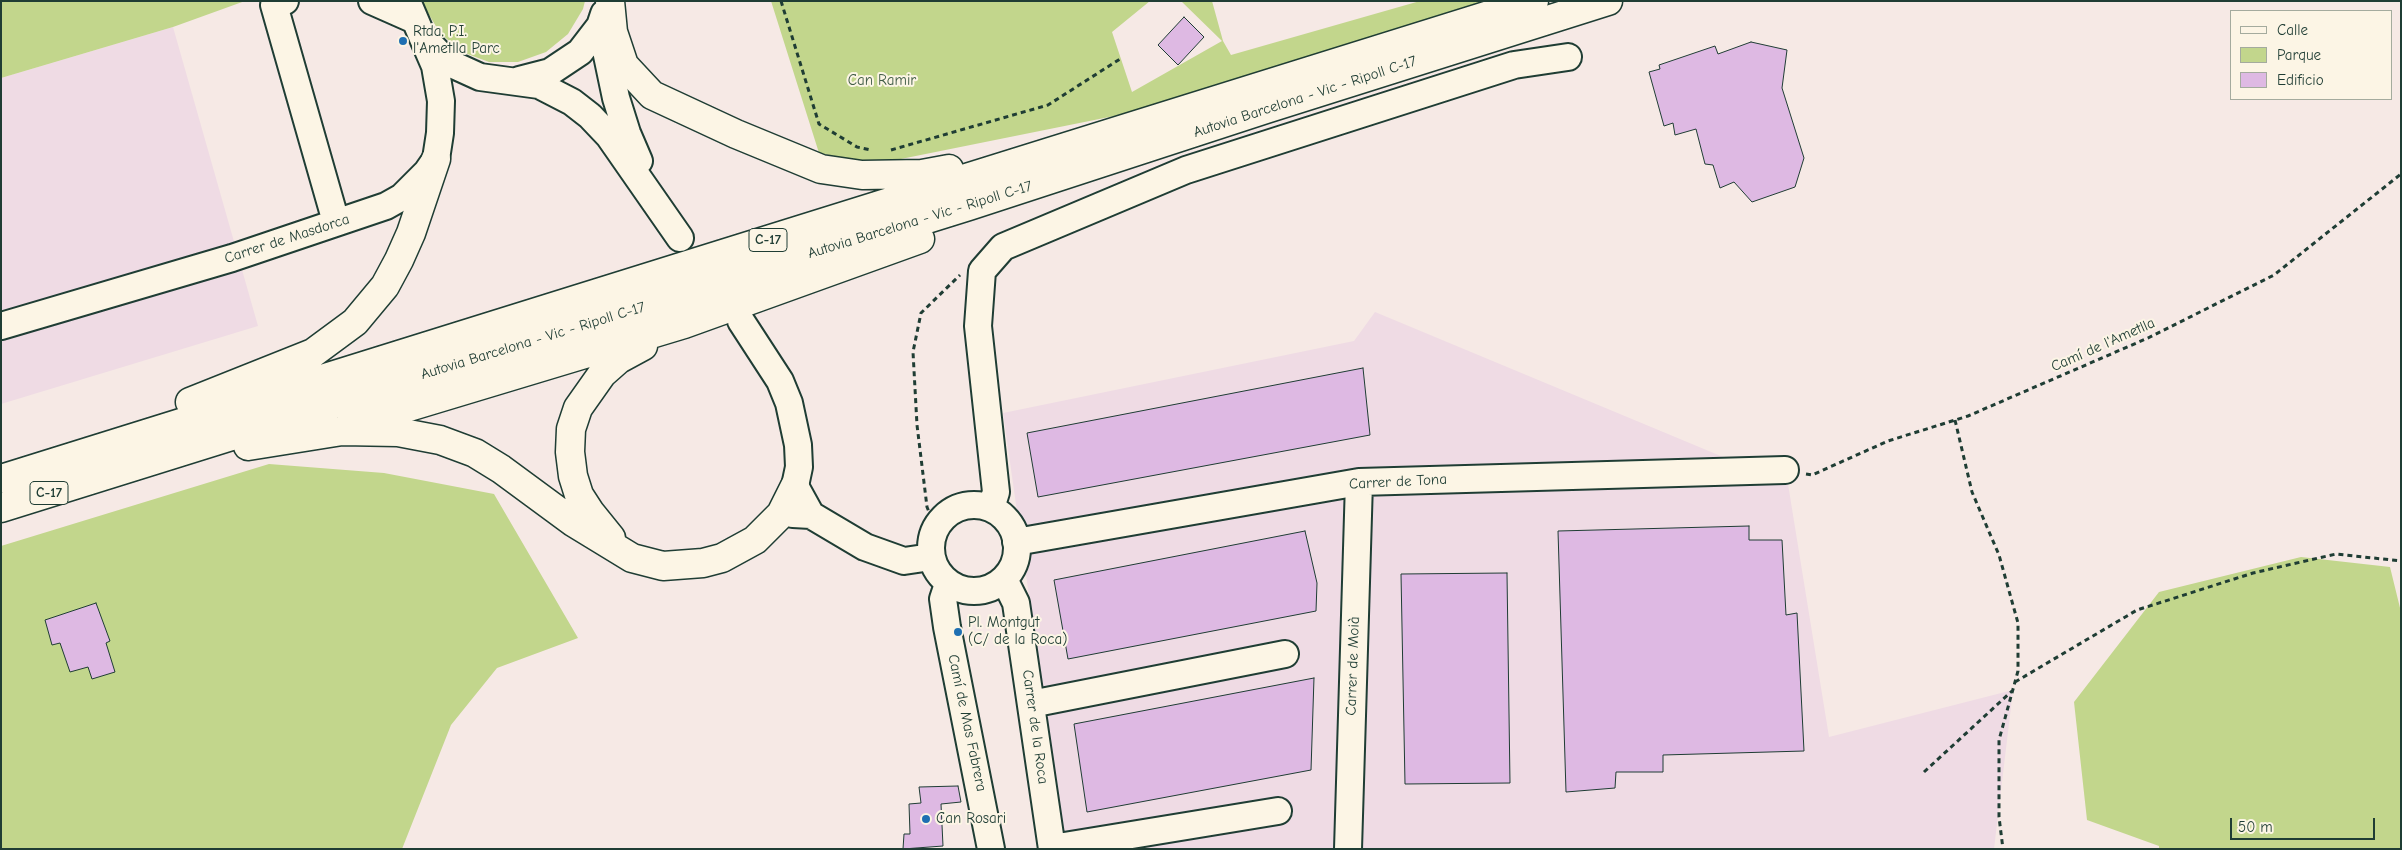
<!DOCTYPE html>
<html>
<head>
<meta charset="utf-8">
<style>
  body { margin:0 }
  #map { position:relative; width:2402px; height:850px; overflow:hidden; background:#f6e9e5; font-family:"Comic Neue",sans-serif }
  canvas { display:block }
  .frame { position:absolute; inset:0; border:2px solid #1f3d34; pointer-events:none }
  .legend { position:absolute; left:2230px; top:10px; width:162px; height:90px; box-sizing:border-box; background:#fcf5e5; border:1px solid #a4ab9e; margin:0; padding:6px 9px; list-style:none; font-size:15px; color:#1f3d34 }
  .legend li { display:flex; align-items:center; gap:10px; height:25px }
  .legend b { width:25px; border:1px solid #a4ab9e }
  .scale { position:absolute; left:2230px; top:818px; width:145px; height:22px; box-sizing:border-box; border:2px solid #1f3d34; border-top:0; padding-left:6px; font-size:15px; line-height:18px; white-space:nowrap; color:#1f3d34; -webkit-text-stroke:4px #fcf5e5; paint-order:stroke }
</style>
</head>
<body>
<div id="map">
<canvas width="2402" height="850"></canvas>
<div class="frame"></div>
<ul class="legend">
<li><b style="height:6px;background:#fcf5e5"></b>Calle</li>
<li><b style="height:14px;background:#c2d68c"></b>Parque</li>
<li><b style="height:14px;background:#deb9e3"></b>Edificio</li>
</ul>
<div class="scale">50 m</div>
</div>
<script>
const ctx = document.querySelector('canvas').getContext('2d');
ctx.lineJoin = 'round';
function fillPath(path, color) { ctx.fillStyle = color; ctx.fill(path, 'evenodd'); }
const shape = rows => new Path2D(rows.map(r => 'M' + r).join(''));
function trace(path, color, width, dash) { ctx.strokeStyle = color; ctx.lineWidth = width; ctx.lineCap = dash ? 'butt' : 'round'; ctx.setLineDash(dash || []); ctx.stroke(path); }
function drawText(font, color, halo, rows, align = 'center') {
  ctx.font = font + ' "Comic Neue",sans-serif'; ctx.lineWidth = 4; ctx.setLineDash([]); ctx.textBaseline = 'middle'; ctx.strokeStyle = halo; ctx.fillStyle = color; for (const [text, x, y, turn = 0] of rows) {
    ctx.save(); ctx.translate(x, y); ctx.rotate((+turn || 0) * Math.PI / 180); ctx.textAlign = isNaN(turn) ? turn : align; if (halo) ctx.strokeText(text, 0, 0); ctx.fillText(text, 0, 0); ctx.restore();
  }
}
const built = shape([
  [173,27,258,326,1,404,1,78],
  [1375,312,1788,484,1829,737,2013,690,1994,849,1065,849,1003,413,1354,341]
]);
const green = shape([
  [1,1,245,1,173,27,1,78],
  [423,1,585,1,583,9,568,34,546,52,518,62,489,62,462,52,440,33,425,8],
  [771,1,1150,1,1112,32,1132,92,1222,41,1181,1,1212,1,1223,41,1231,55,1420,1,1489,1,1139,111,876,164,819,153],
  [269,464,384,473,494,494,578,638,497,668,451,725,402,849,1,849,1,546],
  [2301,557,2390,567,2401,612,2401,849,2159,849,2159,846,2087,820,2074,702,2159,592]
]);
const building = shape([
  [1184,17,1204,37,1178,65,1158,45,1184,17],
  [1751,42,1787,50,1782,88,1804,158,1795,187,1752,202,1734,182,1720,188,1713,165,1705,164,1696,129,1675,135,1673,123,1664,126,1649,72,1660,69,1659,65,1715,46,1718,54,1751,42],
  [1363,368,1370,435,1038,497,1027,433,1363,368],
  [1749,526,1749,540,1782,540,1786,615,1797,613,1804,751,1663,755,1663,772,1616,772,1615,788,1566,792,1558,531,1749,526],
  [1305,531,1317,583,1316,611,1068,659,1054,580,1305,531],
  [1507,573,1510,783,1405,784,1401,574,1507,573],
  [96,603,110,641,106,643,115,672,92,679,88,667,70,672,60,643,52,645,45,620,96,603],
  [1314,678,1311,770,1087,812,1074,724,1314,678],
  [958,786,961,802,941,804,943,846,903,849,904,834,910,834,909,804,921,803,919,787,958,786]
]);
const path = shape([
  [781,1,819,124,857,147,871,150],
  [891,150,1048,105,1120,59],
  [1955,420,1972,492,1999,555,2018,623,2018,671,1999,740,1999,817,2003,849],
  [1806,474,1812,475,1888,441,1968,416,2148,338,2274,275,2401,174],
  [935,527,927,507,917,425,913,352,921,313,960,275],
  [2015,682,2137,610,2253,573,2336,554,2401,561],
  [1924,772,2012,691]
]);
const minor = shape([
  [285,1,274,5,336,222],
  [372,1,415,20],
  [407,1,422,36,447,62,480,77,539,85,572,102,590,116,609,136,680,238],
  [603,23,604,41,616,98,627,133,639,161],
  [519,80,550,72,580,52,600,26,604,14],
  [741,321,780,381,789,403,798,445,799,467,795,486,811,515],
  [1,326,232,258,386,206,402,197,427,172,436,159,440,133,441,101,435,66,422,36],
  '931 548a43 43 0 1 1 86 0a43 43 0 1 1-86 0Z',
  [991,508,996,492,978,326,982,271,1003,247,1186,170,1514,65,1568,57],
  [793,514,811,515,865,547,904,561,931,557],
  [1016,542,1359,482,1785,470],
  [1004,579,1016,603,1052,849],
  [948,584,943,599,947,627,991,849],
  [1031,704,1285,654],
  [1052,848,1278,811],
  [1348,849,1359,482]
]);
const highway = shape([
  [610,1,613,32,624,65,652,95,736,134,821,169,862,175,922,174,949,169],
  [190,402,313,353,355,322,385,286,399,260,411,233,436,159],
  [342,431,402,409,684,324,920,239],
  [248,446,342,431,398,432,440,440,475,453,501,469,573,522,632,558,663,566,703,563,722,558,755,540,781,514,795,486],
  [1,479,1534,1],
  [1,508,969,206,1266,109,1608,1],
  [611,538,590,512,579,495,573,476,570,452,571,429,578,408,602,374,619,359,643,346]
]);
const markers = [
  [403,41,5,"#1f6fb2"],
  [958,632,5,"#1f6fb2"],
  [926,819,5,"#1f6fb2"]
];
const shields = [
  [768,240,38],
  [49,493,38]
];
const shieldNames = [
  ["C-17",768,240],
  ["C-17",49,493]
];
const poiNames = [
  ["Rtda. P.I.",413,32],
  ["l'Ametlla Parc",413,49],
  ["Pl. Montgut",968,623],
  ["(C/ de la Roca)",968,640],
  ["Can Rosari",936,819]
];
const parkNames = [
  ["Can Ramir",882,81]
];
const streetNames = [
  ["Autovia Barcelona - Vic - Ripoll C-17",1305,97,-18],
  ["Autovia Barcelona - Vic - Ripoll C-17",920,220,-17],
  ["Carrer de Masdorca",287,239,-18],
  ["Autovia Barcelona - Vic - Ripoll C-17",533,341,-17],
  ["Camí de l'Ametlla",2103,345,-24],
  ["Carrer de Tona",1398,482,-3],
  ["Carrer de Moià",1353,666,-88],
  ["Camí de Mas Fabrera",967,723,78],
  ["Carrer de la Roca",1035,727,82]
];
fillPath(built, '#efdbe4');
fillPath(green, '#c2d68c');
fillPath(building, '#deb9e3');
trace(building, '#1f3d34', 1);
trace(minor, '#1f3d34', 30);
trace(highway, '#1f3d34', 31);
trace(path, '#1f3d34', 3, [5, 4]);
trace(minor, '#fcf5e5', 26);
trace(highway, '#fcf5e5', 28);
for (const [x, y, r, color] of markers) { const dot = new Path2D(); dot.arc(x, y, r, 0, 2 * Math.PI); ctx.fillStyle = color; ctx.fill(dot); trace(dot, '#fcf5e5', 2); }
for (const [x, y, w] of shields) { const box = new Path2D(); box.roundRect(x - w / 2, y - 11.5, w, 23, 4); ctx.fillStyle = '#fcf5e5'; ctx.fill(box); trace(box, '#1f3d34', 1); }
drawText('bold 14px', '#1f3d34', null, shieldNames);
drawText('15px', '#1f3d34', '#fcf5e5', poiNames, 'left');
drawText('15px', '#405c46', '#fcf5e5', parkNames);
drawText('15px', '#1f3d34', '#fcf5e5', streetNames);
</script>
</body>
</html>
